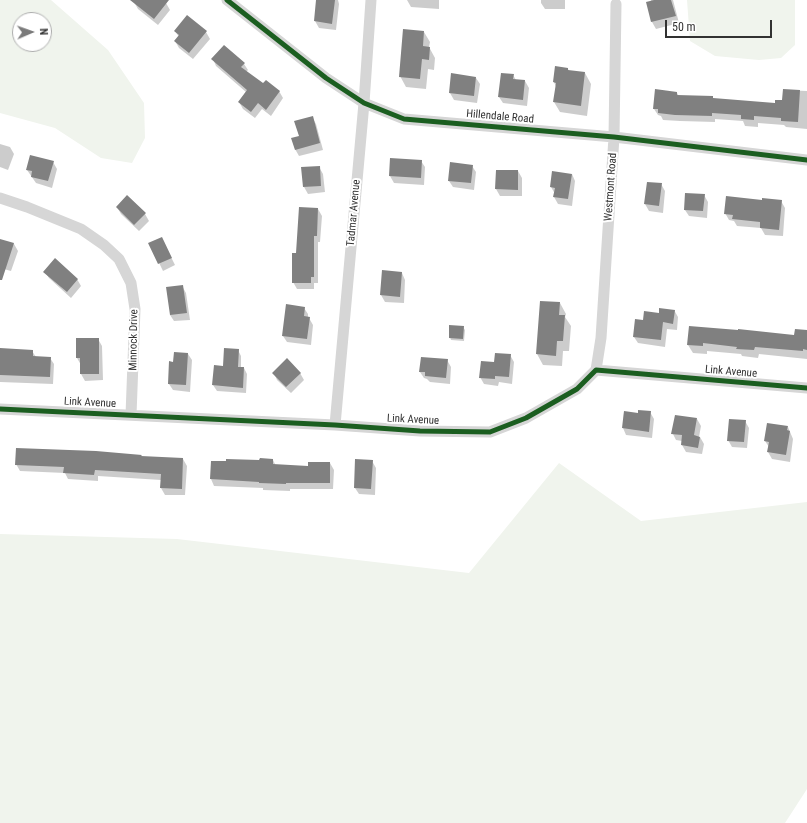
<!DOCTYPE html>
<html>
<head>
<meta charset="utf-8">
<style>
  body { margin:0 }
  #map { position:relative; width:807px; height:823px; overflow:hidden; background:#fff; font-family:"Roboto Condensed",sans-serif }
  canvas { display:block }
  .north { position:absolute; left:12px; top:12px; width:40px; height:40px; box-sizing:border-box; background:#fff; border:1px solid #adadad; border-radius:50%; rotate:88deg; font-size:11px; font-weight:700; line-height:16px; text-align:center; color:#323232 }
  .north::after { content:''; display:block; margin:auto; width:14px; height:18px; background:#7a7a7a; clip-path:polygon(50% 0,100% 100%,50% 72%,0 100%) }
  .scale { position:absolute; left:665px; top:20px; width:107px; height:18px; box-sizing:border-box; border:2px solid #323232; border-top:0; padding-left:5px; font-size:12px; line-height:14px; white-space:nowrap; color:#323232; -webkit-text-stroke:3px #fff; paint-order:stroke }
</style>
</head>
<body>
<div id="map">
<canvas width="807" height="823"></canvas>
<div class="north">N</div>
<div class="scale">50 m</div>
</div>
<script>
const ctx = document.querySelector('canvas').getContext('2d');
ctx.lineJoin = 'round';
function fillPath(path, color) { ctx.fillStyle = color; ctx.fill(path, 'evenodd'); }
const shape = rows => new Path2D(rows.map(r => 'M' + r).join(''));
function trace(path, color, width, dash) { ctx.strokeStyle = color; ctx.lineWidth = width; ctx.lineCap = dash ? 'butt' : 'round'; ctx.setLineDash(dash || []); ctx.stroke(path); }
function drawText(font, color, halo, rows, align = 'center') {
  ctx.font = font + ' "Roboto Condensed",sans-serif'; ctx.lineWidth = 4; ctx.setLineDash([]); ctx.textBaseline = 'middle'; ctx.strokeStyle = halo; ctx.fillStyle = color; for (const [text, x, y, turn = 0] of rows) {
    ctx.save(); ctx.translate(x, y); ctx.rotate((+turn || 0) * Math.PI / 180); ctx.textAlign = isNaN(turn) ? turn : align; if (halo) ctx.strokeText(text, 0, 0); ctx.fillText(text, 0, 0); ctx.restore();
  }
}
const green = shape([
  [0,0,51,0,108,50,144,103,145,138,132,163,101,158,55,128,0,113],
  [20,20,44,20,44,44,20,44],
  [687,0,795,0,795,45,781,58,759,60,715,56,690,41],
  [559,463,641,521,807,502,807,789,785,823,0,823,0,534,177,539,469,573]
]);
const shadow = shape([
  [136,0,163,0,166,3,170,10,158,25,138,9,134,2],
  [317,0,338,0,339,4,336,30,319,28,315,21],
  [407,0,439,0,439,9,411,7],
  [541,0,565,0,565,9,545,9,541,3],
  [651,0,673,0,679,23,656,29,652,22,647,3,651,2],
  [175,31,206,32,210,39,193,59,179,48,175,41,179,37],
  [424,32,430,42,429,47,435,58,434,70,428,69,426,89,406,87,400,76],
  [213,59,244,64,248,70,246,72,264,84,279,91,283,98,271,116,262,109,255,118,243,109,239,102,246,92,216,66],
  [568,69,569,71,585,73,591,84,587,116,560,112,554,102,556,87,554,82],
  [513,75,516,80,525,81,529,88,527,106,503,103,499,97],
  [476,78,480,84,477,103,454,100,450,93],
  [784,90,807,91,807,129,786,127,784,125,758,123,758,127,745,126,743,121,715,119,715,122,680,121,663,120,661,116,658,115,654,109,677,93,679,96,776,104,783,101],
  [312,117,316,124,323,150,299,156,295,149,300,137],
  [0,144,10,147,14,154,8,170,0,167],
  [391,159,421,161,425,167,424,185,394,183,390,176],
  [53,162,57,169,52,188,36,183,27,170],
  [472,166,476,172,474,190,453,187,449,181],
  [319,167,323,174,325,192,308,194,304,187],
  [497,171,518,171,522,178,522,196,500,196,496,189],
  [572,174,575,181,572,206,558,204,554,197,555,194,551,187],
  [648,183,661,184,665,191,663,213,649,211,645,204],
  [704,195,708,202,707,218,689,216,685,210],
  [127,197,145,214,149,221,139,231,121,214,117,207],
  [763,201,781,201,785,208,783,236,765,235,761,228,737,226,734,221,729,220,725,213],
  [318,209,322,216,320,242,318,242,318,283,314,283,314,289,297,289,293,282,297,254],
  [0,240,14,244,18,251,11,271,0,268],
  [150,244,165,245,175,265,163,271],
  [383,271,402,273,405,280,404,303,385,302,381,295],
  [45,272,77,279,81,286,71,298,49,278],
  [182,286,186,293,190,320,174,321,170,315],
  [541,302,560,303,566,314,565,317,571,326,569,351,563,351,562,366,543,365,537,354],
  [304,308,308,314,308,318,309,318,313,325,311,345,287,342,283,336],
  [674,310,678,317,677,330,667,329,665,347,638,343,634,337,644,321,660,314],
  [463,327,465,330,464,341,451,340,450,337],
  [690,327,795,336,807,331,807,359,759,354,758,358,742,356,741,354,707,351,707,354,693,353,688,345],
  [98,339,102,346,103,380,85,381,81,374,81,365,77,358],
  [0,349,32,351,36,357,50,358,54,364,53,384,0,382],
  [238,350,241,356,241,368,244,368,247,374,246,393,217,391,213,385,215,366,224,367],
  [188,354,192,360,190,392,173,390,169,384,174,363],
  [510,355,514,362,512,384,499,382,498,386,484,384,480,377,495,363],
  [447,360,451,367,450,384,430,382,427,379,424,378,420,372],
  [274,373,300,373,304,380,291,393,277,380],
  [624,412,639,414,650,412,654,419,652,438,626,435,623,428],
  [697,419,701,426,699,437,700,437,704,444,702,454,686,452,682,445,682,441,676,440,673,434],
  [745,421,749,428,747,448,732,447,728,440],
  [788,427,793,439,790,462,772,459,768,452,769,447,765,441],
  [141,456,142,457,183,459,187,466,185,495,165,495,161,488,161,480,98,476,98,481,68,479,65,473,20,471,16,464],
  [273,460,276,466,309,467,330,463,334,470,333,489,290,489,290,491,263,490,263,488,214,486,211,479,260,461],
  [372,461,376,468,375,495,359,494,355,488]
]);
const building = shape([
  [130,0,169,0,154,19],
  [316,0,335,0,332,24,314,21],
  [654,0,671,0,676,16,651,22,646,2],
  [187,15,207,31,189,53,174,41,179,35,174,31],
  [403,29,424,31,423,46,430,47,429,60,422,59,420,79,399,77],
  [224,45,245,63,241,67,263,83,266,80,280,91,266,110,258,103,251,112,238,102,247,90,211,59],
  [555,66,568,68,568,70,585,72,581,106,553,102,556,83,553,82],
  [451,73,476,77,474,96,449,93],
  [501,73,514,74,513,79,525,80,523,100,498,97],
  [655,89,677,92,677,95,713,96,713,98,775,103,775,100,782,100,783,89,800,90,798,122,781,121,781,118,754,116,754,120,741,119,741,115,712,113,712,116,675,115,658,113,658,109,653,109],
  [313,116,320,143,295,150,291,138,299,136,294,121],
  [30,155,54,161,48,181,31,177,32,171,26,170],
  [390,158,422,160,421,178,389,176],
  [450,162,473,165,471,183,448,181],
  [320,166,321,186,303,187,301,167],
  [496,170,518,170,518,190,495,189],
  [552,171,572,174,568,199,553,197,555,188,550,187],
  [647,182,662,183,659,206,644,204],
  [685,193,705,194,703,211,684,210],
  [127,195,146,213,134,225,116,207],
  [726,196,762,200,762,198,782,200,779,230,760,228,760,222,732,219,733,215,724,214],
  [299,207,318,208,317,236,314,236,314,277,311,277,311,283,292,283,292,253,296,253],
  [162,237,172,258,158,264,148,243],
  [0,239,14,243,2,280,0,280],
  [55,258,78,279,67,292,43,272],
  [382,270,402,272,400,297,380,295],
  [183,285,187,313,170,315,166,287],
  [540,301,560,302,559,315,565,315,563,341,557,341,556,356,536,354],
  [286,304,305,307,304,316,310,317,307,339,282,336],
  [659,308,675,310,673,324,663,322,661,340,633,337,635,319,643,320,644,311,659,313],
  [449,325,464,326,463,339,449,338],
  [689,326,738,330,738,329,794,335,795,329,807,330,807,350,803,349,803,351,755,347,754,350,736,349,737,347,703,343,703,346,687,345],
  [76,338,99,338,99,374,80,374,80,358,76,358],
  [0,348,33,350,33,356,51,357,50,377,0,375],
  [224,348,239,349,238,367,244,367,243,388,212,385,214,365,223,366],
  [174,352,188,353,186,385,168,384,169,361,173,362],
  [495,353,511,354,509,377,495,376,495,379,479,378,481,361,494,362],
  [421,357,448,359,446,378,425,376,425,372,419,372],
  [287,358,301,373,286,387,272,373],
  [638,410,651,411,649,432,622,428,624,411,638,413],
  [675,415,697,418,694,435,700,437,698,448,681,445,682,435,671,434],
  [729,419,746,420,744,442,727,441],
  [767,423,788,426,787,430,790,431,786,455,767,452,769,442,764,441],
  [16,448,96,451,142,455,141,456,183,458,182,489,160,488,161,474,95,470,94,475,63,473,64,467,15,465],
  [260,458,273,459,273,464,308,466,308,462,330,462,330,483,286,483,286,484,259,483,259,482,210,479,211,461,226,461,226,459,259,460],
  [355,459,373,460,371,489,354,488]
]);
const street = shape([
  [227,0,326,78,364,103,404,119,614,137,807,160],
  [0,198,27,207,81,229,104,245,119,259,131,283,135,309,131,415],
  [596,370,601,338,614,137,616,4],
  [0,409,335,425,420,431,490,432,526,418,577,389,596,370,807,388],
  [335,425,364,103,371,0]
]);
const cycleway = shape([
  [227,0,326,78,364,103,404,119,614,137,807,160],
  [0,409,335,425,420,431,490,432,526,418,577,389,596,370,807,388]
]);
const streetNames = [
  ["Hillendale Road",500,117,5],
  ["Westmont Road",611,187,-86],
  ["Tadmar Avenue",354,213,-85],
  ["Minnock Drive",134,340,-89],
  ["Link Avenue",731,372,5],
  ["Link Avenue",90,403,3],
  ["Link Avenue",413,420,3]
];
fillPath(green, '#f0f4ed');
fillPath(shadow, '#0003');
fillPath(building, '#808080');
trace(street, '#d6d6d6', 11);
trace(cycleway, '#1b5e20', 5);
drawText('11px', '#323232', '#fff', streetNames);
</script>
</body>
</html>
